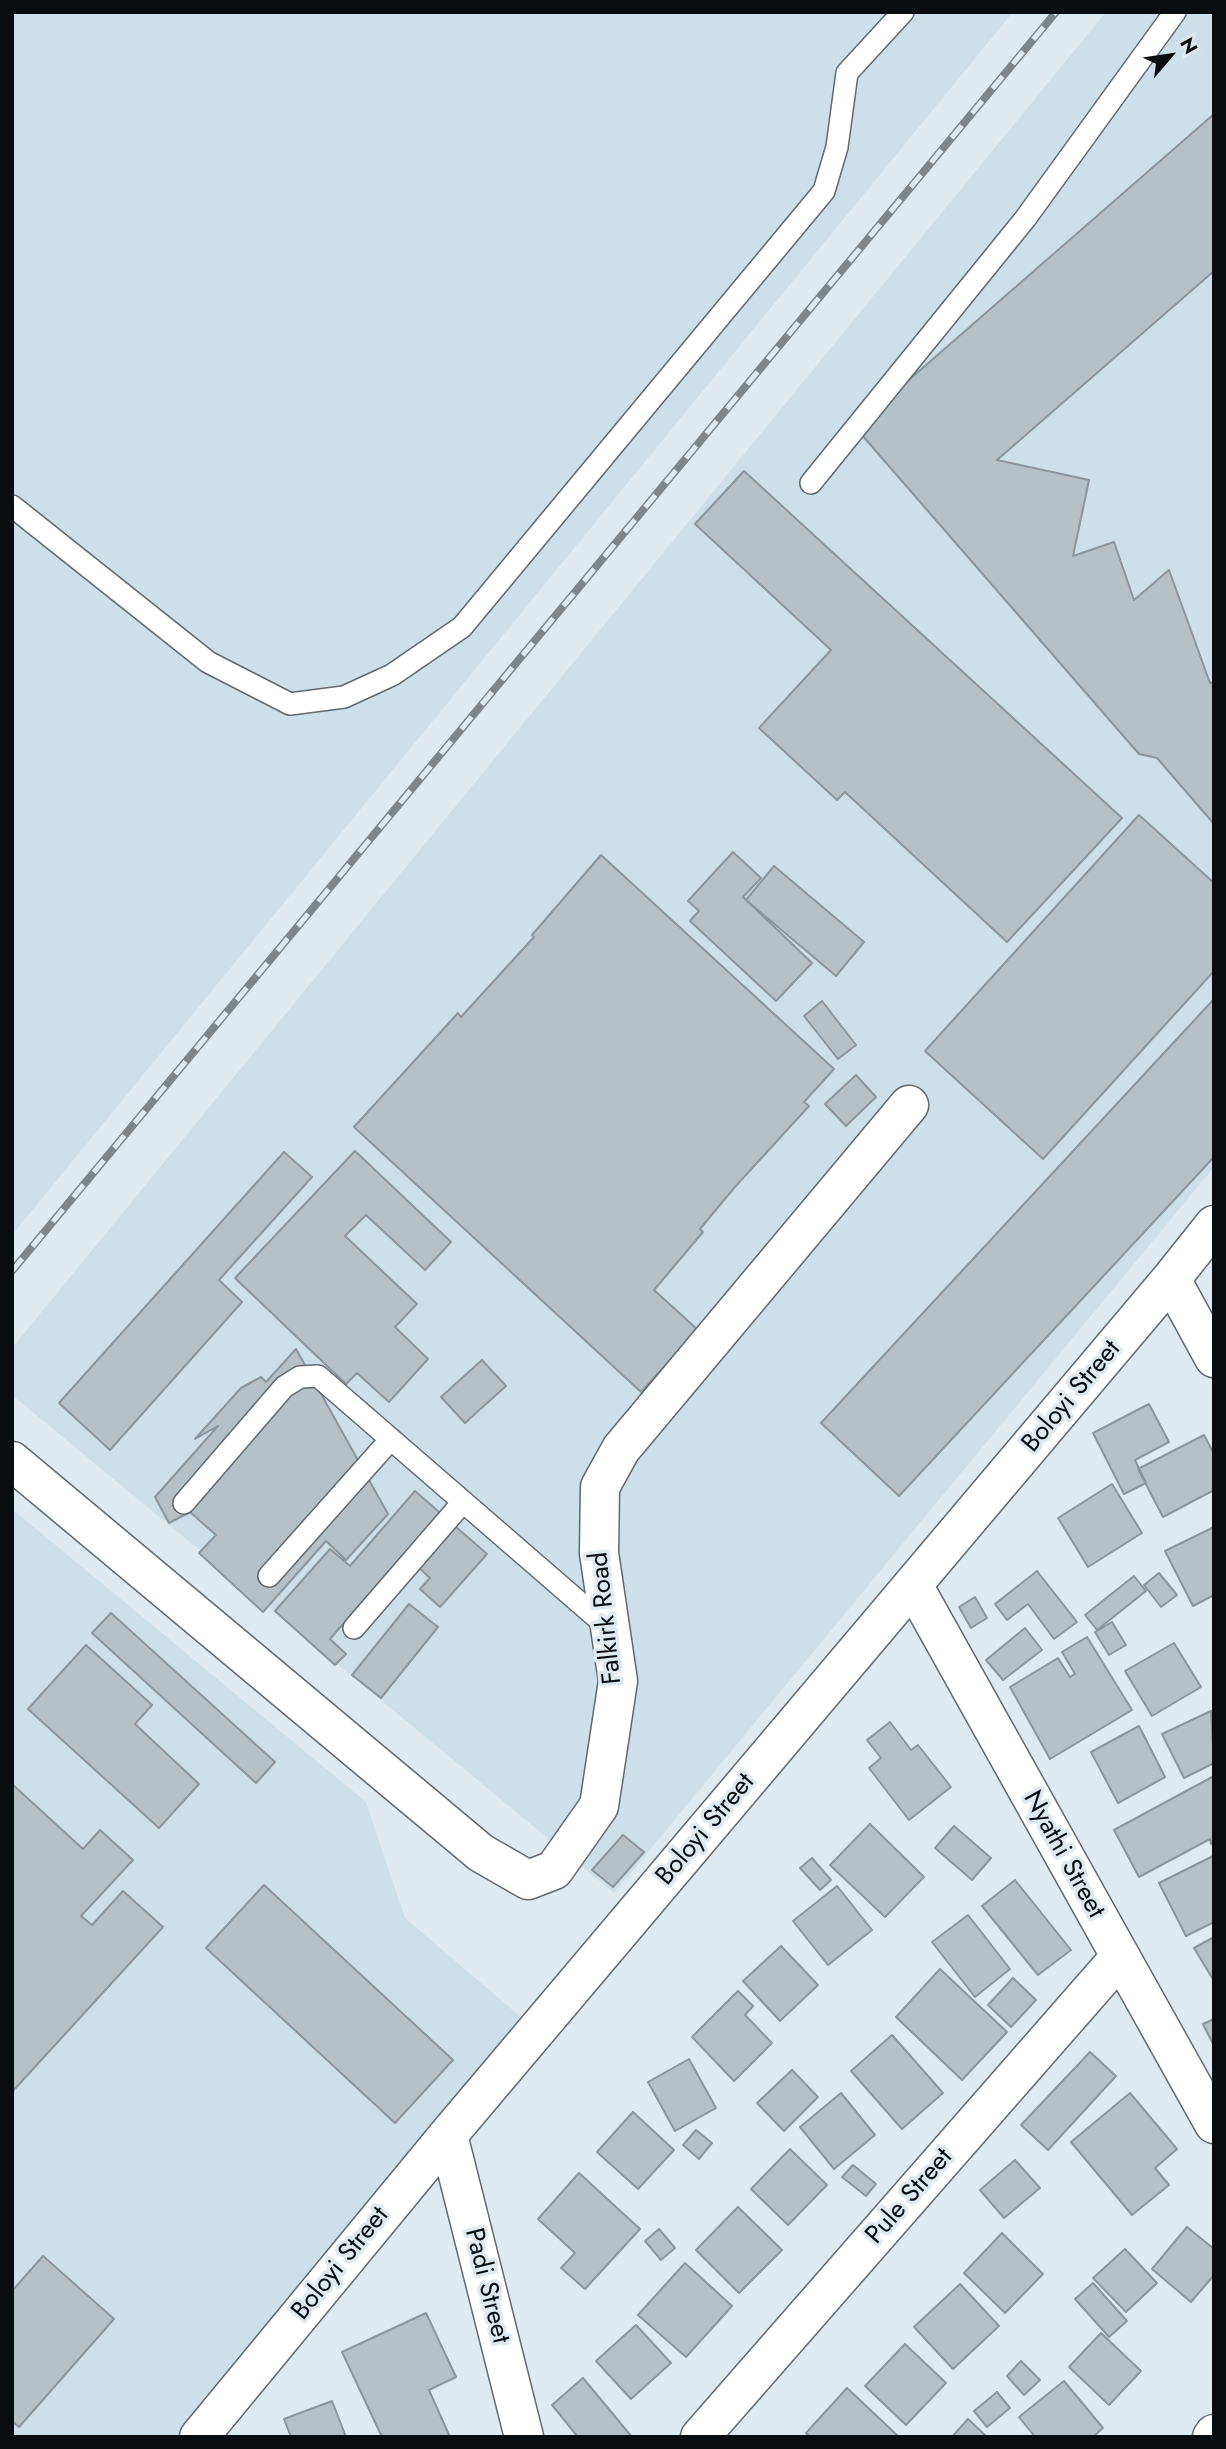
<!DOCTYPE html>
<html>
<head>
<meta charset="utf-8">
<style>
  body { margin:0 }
  #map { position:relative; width:1226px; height:2449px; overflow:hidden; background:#dfeaf0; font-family:Jost,sans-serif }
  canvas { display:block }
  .frame { position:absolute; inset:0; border:14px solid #0a0d0f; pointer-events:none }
  .north { position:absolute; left:1135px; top:21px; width:70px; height:70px; -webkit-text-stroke:5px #dfeaf0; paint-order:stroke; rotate:61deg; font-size:19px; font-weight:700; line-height:28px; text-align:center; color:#0a0d0f }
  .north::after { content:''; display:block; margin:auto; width:24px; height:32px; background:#0a0d0f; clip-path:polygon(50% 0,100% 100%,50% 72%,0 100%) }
</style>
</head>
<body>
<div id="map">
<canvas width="1226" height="2449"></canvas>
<div class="frame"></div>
<div class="north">N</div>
</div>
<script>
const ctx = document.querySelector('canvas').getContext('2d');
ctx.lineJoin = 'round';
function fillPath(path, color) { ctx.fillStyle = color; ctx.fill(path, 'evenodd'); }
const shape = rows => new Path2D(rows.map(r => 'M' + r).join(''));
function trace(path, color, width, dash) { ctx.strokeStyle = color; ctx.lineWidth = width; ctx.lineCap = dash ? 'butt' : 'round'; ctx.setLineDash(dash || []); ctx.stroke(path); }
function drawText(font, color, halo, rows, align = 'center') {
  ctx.font = font + ' Jost,sans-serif'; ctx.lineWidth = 7; ctx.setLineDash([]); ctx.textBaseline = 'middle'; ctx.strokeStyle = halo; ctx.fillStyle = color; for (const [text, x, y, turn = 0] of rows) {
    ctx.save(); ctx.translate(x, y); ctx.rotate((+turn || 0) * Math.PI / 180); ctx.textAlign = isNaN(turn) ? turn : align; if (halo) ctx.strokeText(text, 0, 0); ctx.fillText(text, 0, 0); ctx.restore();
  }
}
const built = shape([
  [12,12,1013,12,12,1235],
  [1106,12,1214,12,1214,1167,614,1893,12,1395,12,1348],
  [12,1509,366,1802,405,1918,522,2018,175,2437,12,2437]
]);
const building = shape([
  [1214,114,1214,271,997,460,1089,480,1073,556,1114,542,1134,600,1169,570,1210,683,1214,682,1214,824,1157,758,1139,754,855,427,1214,114],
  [744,471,1122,818,1007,942,845,792,837,800,759,728,831,650,695,524,744,471],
  [1139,815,1214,883,1214,971,1043,1159,925,1051,1139,815],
  [733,852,761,878,743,897,812,963,776,1001,690,921,699,911,688,901,733,852],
  [601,855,834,1069,804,1102,809,1106,734,1188,700,1229,703,1232,654,1290,698,1330,641,1392,354,1127,458,1013,461,1017,534,937,532,935,601,855],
  [774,866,864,942,836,976,746,900,774,866],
  [1214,999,1214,1157,899,1496,821,1423,1214,999],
  [822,1001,856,1045,838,1059,804,1016,822,1001],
  [856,1075,876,1097,846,1126,825,1104,856,1075],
  [355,1151,451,1242,425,1270,366,1215,345,1236,417,1304,395,1327,428,1359,389,1402,357,1373,346,1384,235,1278,355,1151],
  [284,1152,312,1177,219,1280,242,1302,110,1450,59,1403,284,1152],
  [296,1349,388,1514,346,1560,326,1541,263,1612,199,1553,216,1535,190,1512,169,1523,155,1497,218,1426,195,1439,241,1388,261,1377,266,1382,296,1349],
  [482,1360,506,1386,465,1423,441,1397,482,1360],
  [1149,1404,1169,1442,1135,1460,1146,1483,1124,1494,1093,1433,1149,1404],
  [1204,1435,1214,1454,1214,1490,1163,1517,1138,1469,1204,1435],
  [1112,1484,1142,1533,1088,1567,1058,1518,1112,1484],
  [415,1491,487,1554,440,1607,420,1589,430,1578,404,1554,330,1639,346,1654,335,1665,275,1611,330,1549,350,1566,415,1491],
  [1214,1527,1214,1595,1193,1606,1165,1551,1214,1527],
  [1037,1571,1077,1622,1054,1639,1028,1604,1007,1620,995,1604,1037,1571],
  [1159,1573,1177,1595,1161,1607,1144,1585,1159,1573],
  [1134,1576,1146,1591,1097,1630,1085,1615,1134,1576],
  [975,1597,987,1618,971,1628,959,1607,975,1597],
  [409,1604,438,1627,381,1698,352,1675,409,1604],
  [111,1613,275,1762,256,1783,92,1633,111,1613],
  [1112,1622,1126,1645,1109,1655,1095,1632,1112,1622],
  [1025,1628,1042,1650,1003,1680,986,1660,1025,1628],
  [1087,1637,1132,1710,1050,1759,1010,1687,1058,1658,1070,1677,1075,1674,1062,1652,1087,1637],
  [1174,1643,1201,1687,1152,1716,1125,1671,1174,1643],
  [86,1645,152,1705,135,1724,199,1784,159,1828,28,1709,86,1645],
  [1211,1711,1214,1763,1184,1778,1162,1734,1211,1711],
  [890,1722,911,1750,918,1745,951,1787,909,1820,869,1768,881,1758,867,1740,890,1722],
  [1139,1726,1165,1777,1118,1803,1091,1752,1139,1726],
  [1214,1776,1214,1842,1211,1844,1210,1839,1139,1877,1114,1830,1214,1776],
  [12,1784,83,1849,100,1830,133,1860,81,1916,92,1925,123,1891,163,1927,12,2092,12,1784],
  [870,1824,924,1877,885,1917,830,1865,870,1824],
  [954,1826,991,1858,972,1880,935,1848,954,1826],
  [623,1835,644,1852,613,1887,592,1870,623,1835],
  [1213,1856,1214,1922,1186,1936,1159,1883,1213,1856],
  [812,1858,831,1880,820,1890,800,1868,812,1858],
  [1015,1880,1071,1950,1038,1975,982,1906,1015,1880],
  [264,1885,453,2060,395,2123,206,1948,264,1885],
  [837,1886,872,1930,828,1965,793,1921,837,1886],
  [968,1915,1010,1969,975,1997,932,1942,968,1915],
  [1214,1937,1214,1981,1194,1948,1214,1937],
  [781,1946,818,1985,780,2021,743,1981,781,1946],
  [940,1969,1007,2032,962,2080,896,2017,940,1969],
  [1013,1978,1036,2000,1011,2027,988,2005,1013,1978],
  [738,1991,753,2006,745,2015,772,2043,734,2081,692,2037,738,1991],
  [1214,2019,1214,2046,1203,2024,1214,2019],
  [892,2035,943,2093,902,2129,851,2071,892,2035],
  [1090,2052,1116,2076,1048,2150,1021,2125,1090,2052],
  [689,2059,716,2108,675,2131,648,2082,689,2059],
  [792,2070,818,2097,784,2131,757,2103,792,2070],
  [841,2093,875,2135,834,2169,800,2127,841,2093],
  [1130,2093,1177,2149,1155,2168,1169,2185,1132,2215,1071,2142,1130,2093],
  [633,2112,674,2150,638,2189,597,2152,633,2112],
  [696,2130,712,2143,699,2159,683,2145,696,2130],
  [790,2149,827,2185,788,2225,751,2189,790,2149],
  [1015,2160,1040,2188,1004,2218,980,2190,1015,2160],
  [853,2165,876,2184,866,2196,842,2177,853,2165],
  [579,2173,640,2229,585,2289,561,2268,575,2253,538,2219,579,2173],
  [738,2207,782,2250,739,2293,696,2250,738,2207],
  [1187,2227,1214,2249,1214,2275,1191,2302,1152,2269,1187,2227],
  [659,2229,675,2248,661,2260,645,2241,659,2229],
  [1002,2233,1043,2274,1005,2313,964,2273,1002,2233],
  [1125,2249,1157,2283,1126,2312,1093,2278,1125,2249],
  [43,2256,114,2319,19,2427,12,2421,12,2291,43,2256],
  [685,2263,732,2306,686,2357,638,2315,685,2263],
  [1093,2283,1127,2321,1109,2337,1075,2299,1093,2283],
  [960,2284,999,2326,953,2369,914,2327,960,2284],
  [426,2313,456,2377,429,2390,450,2437,382,2437,342,2352,426,2313],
  [636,2325,671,2363,631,2399,596,2361,636,2325],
  [1101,2333,1141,2371,1109,2405,1069,2367,1101,2333],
  [905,2344,946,2383,906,2425,865,2386,905,2344],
  [1021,2361,1040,2380,1024,2395,1007,2376,1021,2361],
  [583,2378,632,2437,578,2437,552,2405,583,2378],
  [1064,2381,1103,2428,1093,2437,1035,2437,1019,2417,1064,2381],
  [847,2388,899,2437,810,2437,806,2433,847,2388],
  [997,2392,1010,2408,987,2427,974,2411,997,2392],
  [332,2401,346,2437,291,2437,284,2419,332,2401],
  [968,2419,987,2437,952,2437,968,2419]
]);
const lane = shape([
  [811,483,1025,219,1175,12],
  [12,506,208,662,290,704,344,697,392,675,462,627,824,191,837,147,847,73,903,12],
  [184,1503,284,1387,300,1377,318,1376,610,1629],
  [269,1576,391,1439],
  [354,1628,463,1502]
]);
const street = shape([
  [1171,1279,1214,1358],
  [12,1461,481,1853,528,1880,554,1870,599,1806,618,1681,599,1553,600,1487,621,1449,909,1105],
  [913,1585,1214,2124],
  [448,2135,524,2437],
  [199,2437,448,2135,1171,1279,1214,1225],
  [700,2437,1120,1957],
  [1212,2437,1214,2434]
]);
const rail = shape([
  [12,1271,1056,12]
]);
const streetNames = [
  ["Boloyi Street",1072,1397,-50],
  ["Falkirk Road",607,1618,-96],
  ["Boloyi Street",706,1830,-50],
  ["Nyathi Street",1063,1855,61],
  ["Pule Street",910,2197,-49],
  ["Boloyi Street",341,2264,-51],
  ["Padi Street",486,2286,76]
];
fillPath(built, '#cddfe9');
fillPath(building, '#b6c1c7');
trace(building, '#8b959b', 2);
trace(lane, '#5f696e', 24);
trace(street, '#5f696e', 41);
trace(lane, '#fff', 21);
trace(street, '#fff', 38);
trace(rail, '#7e868a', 8);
trace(rail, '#dfeaf0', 5, [16]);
drawText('26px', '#0a0d0f', '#dfeaf0', streetNames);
</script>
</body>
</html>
